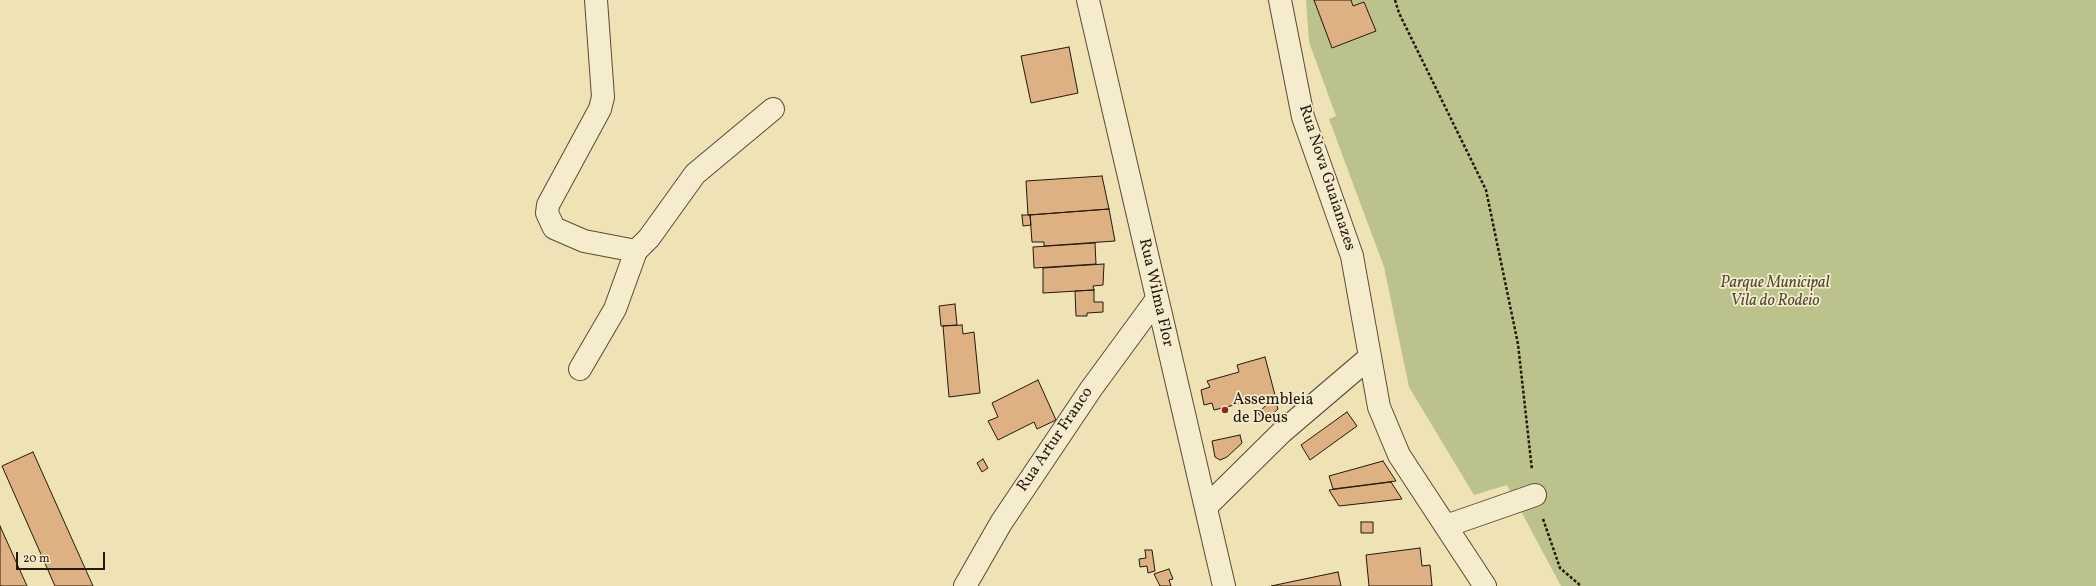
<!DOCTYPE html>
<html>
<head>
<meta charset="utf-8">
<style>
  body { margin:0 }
  #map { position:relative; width:2096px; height:586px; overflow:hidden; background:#efe2b4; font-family:Vollkorn,serif }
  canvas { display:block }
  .scale { position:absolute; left:16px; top:552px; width:89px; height:18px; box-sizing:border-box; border:2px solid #25180d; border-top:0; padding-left:5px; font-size:12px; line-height:14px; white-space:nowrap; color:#25180d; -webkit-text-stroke:3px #f5ecce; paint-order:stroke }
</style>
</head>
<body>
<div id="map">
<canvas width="2096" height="586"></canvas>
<div class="scale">20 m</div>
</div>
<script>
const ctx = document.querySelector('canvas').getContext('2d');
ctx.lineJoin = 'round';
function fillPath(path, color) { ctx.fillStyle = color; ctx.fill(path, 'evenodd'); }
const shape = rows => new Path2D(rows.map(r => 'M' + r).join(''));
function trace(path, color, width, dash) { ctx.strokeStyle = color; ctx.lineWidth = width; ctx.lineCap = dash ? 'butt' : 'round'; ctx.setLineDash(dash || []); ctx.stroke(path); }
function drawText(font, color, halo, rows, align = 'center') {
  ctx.font = font + ' Vollkorn,serif'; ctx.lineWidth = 3.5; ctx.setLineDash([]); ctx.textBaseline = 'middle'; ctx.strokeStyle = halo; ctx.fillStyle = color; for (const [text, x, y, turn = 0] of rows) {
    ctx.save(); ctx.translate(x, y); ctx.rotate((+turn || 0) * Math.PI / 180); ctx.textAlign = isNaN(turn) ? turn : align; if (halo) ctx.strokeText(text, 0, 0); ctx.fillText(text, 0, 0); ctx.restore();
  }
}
const green = shape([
  [1306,0,2096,0,2096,586,1561,586,1507,485,1474,495,1409,387,1384,267,1329,119,1336,116,1309,42]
]);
const building = shape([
  [1314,0,1351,0,1353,6,1364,2,1376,31,1332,48,1314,0],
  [1069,47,1078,93,1031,103,1021,56,1069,47],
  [1102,176,1109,209,1028,215,1026,181,1102,176],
  [1109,209,1115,241,1044,246,1044,242,1032,242,1030,215,1109,209],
  [1022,215,1030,215,1031,225,1023,226,1022,215],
  [1095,243,1096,264,1034,268,1033,247,1095,243],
  [1104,264,1103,285,1093,286,1094,290,1043,293,1043,268,1104,264],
  [1094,290,1094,302,1103,302,1103,312,1087,313,1087,316,1076,316,1075,291,1094,290],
  [955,304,957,325,941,326,939,306,955,304],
  [962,325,963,334,974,332,980,393,949,397,943,326,962,325],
  [1265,357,1275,395,1214,410,1212,403,1204,405,1201,390,1210,387,1207,381,1239,372,1237,365,1265,357],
  [1038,380,1056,420,1037,429,1034,422,998,440,988,421,998,417,992,403,1038,380],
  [1275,397,1278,409,1265,421,1258,413,1275,397],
  [1347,412,1357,426,1310,460,1301,445,1347,412],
  [1240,435,1242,443,1227,457,1220,460,1215,457,1212,441,1240,435],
  [33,452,93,586,55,586,2,466,33,452],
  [983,459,988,468,982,472,977,463,983,459],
  [1383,461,1396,481,1333,489,1329,476,1383,461],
  [1391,482,1402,499,1339,506,1329,490,1391,482],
  [1361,522,1373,522,1373,533,1361,533,1361,522],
  [0,526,27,586,0,586,0,526],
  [1420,548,1422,566,1430,565,1432,586,1369,586,1366,555,1420,548],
  [1145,550,1152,550,1155,571,1148,573,1147,566,1140,567,1139,559,1146,558,1145,550],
  [1169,569,1173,579,1169,580,1171,586,1160,586,1154,574,1169,569],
  [1338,572,1341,586,1271,586,1338,572]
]);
const path = shape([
  [1395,0,1399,13,1486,190,1518,344,1532,470],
  [1543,519,1560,568,1581,586]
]);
const minor = shape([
  [596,0,603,97,600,109,548,205,547,213,554,228,584,241,636,251,649,238,695,174,773,109],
  [1088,0,1224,586],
  [1280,0,1303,117,1352,256,1379,407,1399,455,1485,586],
  [580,369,615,309,636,251],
  [1206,507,1282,432,1370,357],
  [1446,526,1535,495],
  [965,586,1001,523,1091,389,1157,299]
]);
const markers = [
  [1225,410,4,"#8f2418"]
];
const streetNames = [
  ["Rua Nova Guaianazes",1326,178,72],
  ["Rua Wilma Flor",1155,293,77],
  ["Rua Artur Franco",1056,440,-56]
];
const parkNames = [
  ["Parque Municipal",1775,284],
  ["Vila do Rodeio",1775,302]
];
const poiNames = [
  ["Assembleia",1233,401],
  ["de Deus",1233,419]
];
fillPath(green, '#bcc28b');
fillPath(building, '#deb183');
trace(building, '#25180d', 1);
trace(minor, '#584a37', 24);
trace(path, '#25180d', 2.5, [3, 2]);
trace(minor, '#f5ecce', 22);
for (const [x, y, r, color] of markers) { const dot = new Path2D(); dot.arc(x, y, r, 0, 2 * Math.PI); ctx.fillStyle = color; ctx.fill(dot); trace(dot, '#f5ecce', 1.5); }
drawText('16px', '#25180d', '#f5ecce', streetNames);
drawText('italic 16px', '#524b33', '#f5ecce', parkNames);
drawText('16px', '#25180d', '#f5ecce', poiNames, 'left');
</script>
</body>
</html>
